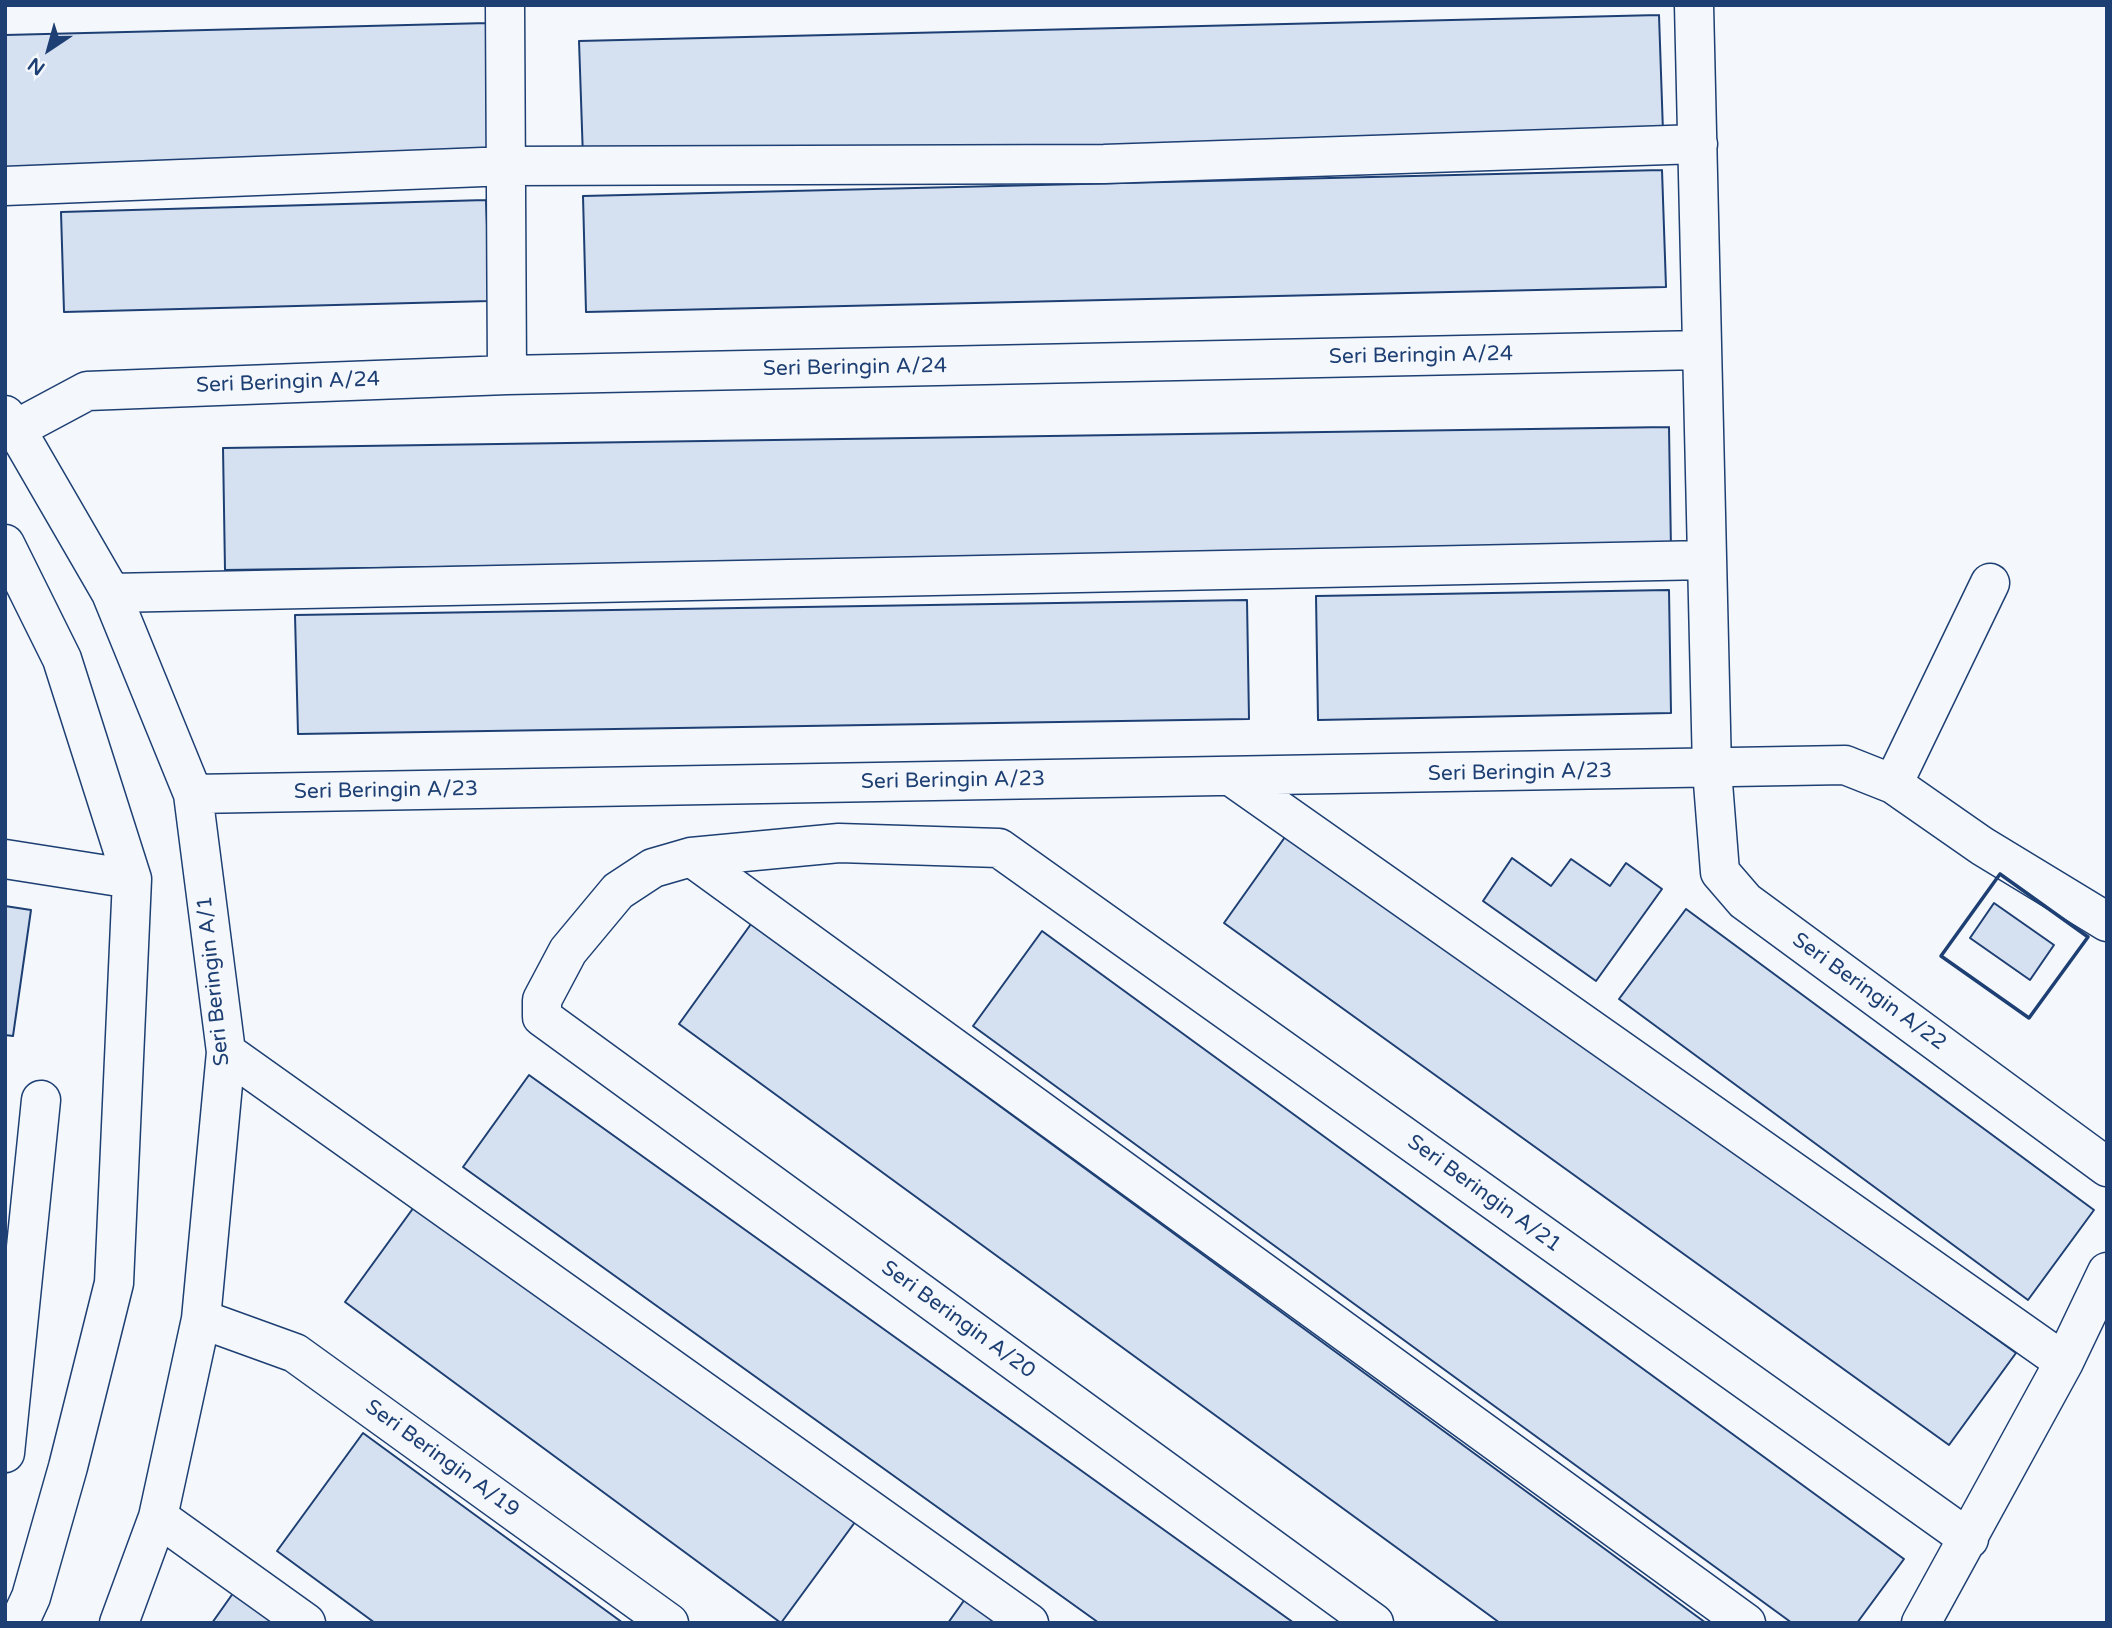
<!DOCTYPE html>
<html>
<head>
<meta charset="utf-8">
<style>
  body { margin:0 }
  #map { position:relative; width:2112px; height:1628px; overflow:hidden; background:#f4f7fb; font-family:"Varela Round",sans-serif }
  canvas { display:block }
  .frame { position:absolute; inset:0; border:7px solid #1d3f73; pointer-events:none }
  .north { position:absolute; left:14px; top:14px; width:70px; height:70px; -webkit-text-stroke:5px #f4f7fb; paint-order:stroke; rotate:216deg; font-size:19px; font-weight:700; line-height:28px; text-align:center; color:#1d3f73 }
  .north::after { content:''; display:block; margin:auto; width:24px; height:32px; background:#1d3f73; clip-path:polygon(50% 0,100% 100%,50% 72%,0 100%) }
</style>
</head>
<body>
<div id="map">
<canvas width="2112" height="1628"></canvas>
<div class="frame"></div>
<div class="north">N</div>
</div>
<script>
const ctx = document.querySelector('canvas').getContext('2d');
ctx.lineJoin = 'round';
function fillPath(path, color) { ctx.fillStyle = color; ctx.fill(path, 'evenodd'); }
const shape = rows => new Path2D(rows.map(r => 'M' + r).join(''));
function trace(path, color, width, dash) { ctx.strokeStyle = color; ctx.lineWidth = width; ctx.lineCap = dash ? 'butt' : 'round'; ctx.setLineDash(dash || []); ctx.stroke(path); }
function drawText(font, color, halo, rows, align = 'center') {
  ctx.font = font + ' "Varela Round",sans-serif'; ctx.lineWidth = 5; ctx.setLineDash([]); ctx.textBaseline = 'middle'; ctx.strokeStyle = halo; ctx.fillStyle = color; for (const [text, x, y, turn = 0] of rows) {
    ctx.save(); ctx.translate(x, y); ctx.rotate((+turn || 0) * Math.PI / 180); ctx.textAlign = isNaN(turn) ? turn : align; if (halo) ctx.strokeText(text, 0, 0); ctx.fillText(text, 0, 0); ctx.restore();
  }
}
const building = shape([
  [1659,15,1663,132,583,158,579,41,1659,15],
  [488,23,492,155,5,168,5,35,488,23],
  [1662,170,1666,287,586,312,583,196,1662,170],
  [486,200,490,301,64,312,61,212,486,200],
  [1669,427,1671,550,225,570,223,448,1669,427],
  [1669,590,1671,713,1318,720,1316,596,1669,590],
  [1247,600,1249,719,298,734,295,615,1247,600],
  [1290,830,2016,1353,1949,1445,1224,923,1290,830],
  [1512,858,1551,886,1571,859,1610,886,1626,863,1662,889,1596,981,1483,901,1512,858],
  [1994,903,2054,945,2030,980,1970,938,1994,903],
  [5,906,31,910,13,1036,5,1035,5,906],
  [1686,909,2094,1210,2028,1300,1619,999,1686,909],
  [751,924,1706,1623,1500,1623,679,1024,751,924],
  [1042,931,1904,1559,1857,1623,1792,1623,973,1026,1042,931],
  [529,1075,1294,1623,1099,1623,463,1167,529,1075],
  [422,1196,858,1518,781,1623,345,1302,422,1196],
  [363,1433,623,1623,375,1623,277,1551,363,1433],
  [236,1589,282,1623,212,1623,236,1589],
  [970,1592,1012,1623,948,1623,970,1592]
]);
const minor = shape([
  [505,5,507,375],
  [1694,5,1712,770,1720,872,1745,901,2107,1167],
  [5,186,508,166,1104,164,1698,144],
  [5,415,16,429,111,593,193,794,226,1052,201,1319,158,1517,119,1623],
  [16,429,87,391,507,375,1702,350],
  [5,544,62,659,132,879,114,1283,68,1467,31,1597,19,1623],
  [111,593,1707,560],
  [1232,777,2064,1362],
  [1893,784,1990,583],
  [193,794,1845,765,1893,784,1982,846,2107,922],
  [691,857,1746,1623],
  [5,859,132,879],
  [226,1052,1029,1623],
  [201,1319,295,1353,669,1623],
  [5,1453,41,1100],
  [158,1517,306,1623],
  [1374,1623,542,1017,542,1000,568,951,618,891,653,868,691,857,839,843,999,848,1969,1539],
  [1921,1623,2064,1362,2107,1272]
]);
const wall = shape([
  [2000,874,2088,937,2029,1018,1941,956,2000,874]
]);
const streetNames = [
  ["Seri Beringin A/24",1421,356,-1],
  ["Seri Beringin A/24",855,368,-1],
  ["Seri Beringin A/24",288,383,-2],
  ["Seri Beringin A/23",1520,773,-1],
  ["Seri Beringin A/23",953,781,-1],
  ["Seri Beringin A/23",386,791,-1],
  ["Seri Beringin A/1",214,981,-96],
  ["Seri Beringin A/22",1869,992,36],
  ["Seri Beringin A/21",1484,1194,36],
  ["Seri Beringin A/20",958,1320,36],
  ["Seri Beringin A/19",442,1459,36]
];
fillPath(building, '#d5e0f0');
trace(building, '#1d3f73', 2);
trace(minor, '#1d3f73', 41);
trace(minor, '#f4f7fb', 38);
trace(wall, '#1d3f73', 3.5);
drawText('21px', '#1d3f73', '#f4f7fb', streetNames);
</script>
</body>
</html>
